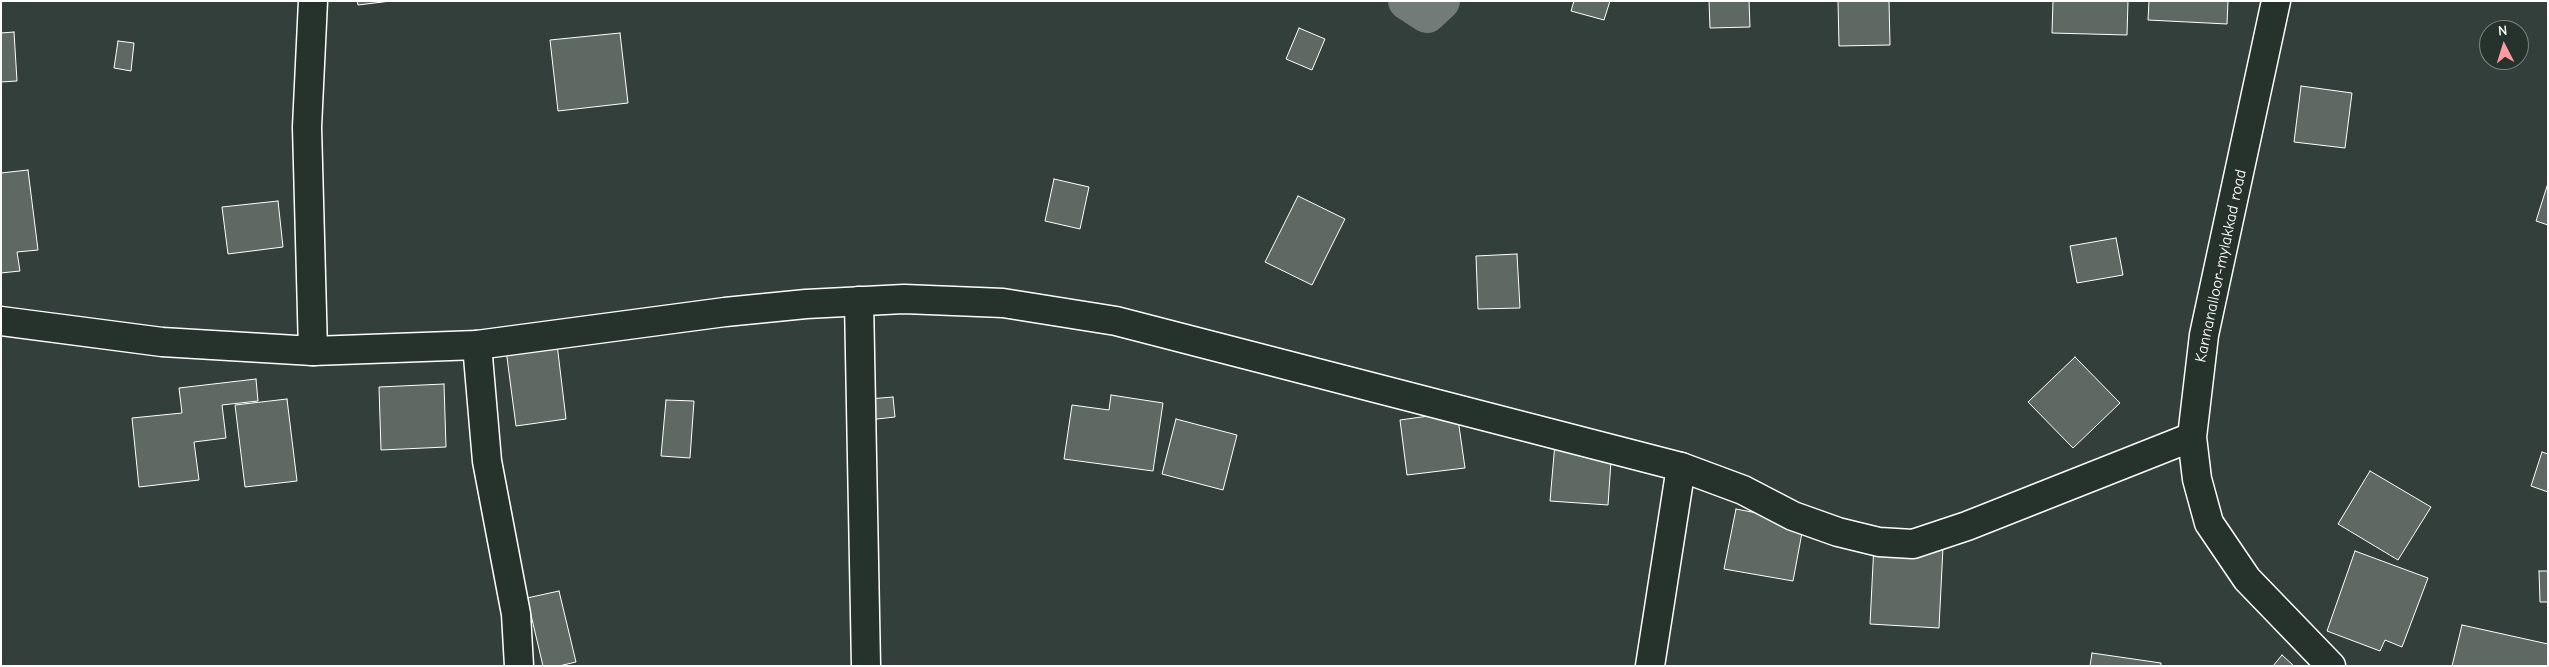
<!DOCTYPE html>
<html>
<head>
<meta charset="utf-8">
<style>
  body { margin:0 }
  #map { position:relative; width:2549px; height:667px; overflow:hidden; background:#333f3a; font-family:"Comic Neue",sans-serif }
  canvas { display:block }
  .frame { position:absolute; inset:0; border:2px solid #fff; pointer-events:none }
  .north { position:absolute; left:2479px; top:20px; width:50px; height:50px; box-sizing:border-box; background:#26332d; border:1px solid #7d8581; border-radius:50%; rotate:355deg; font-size:14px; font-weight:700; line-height:20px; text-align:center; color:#fff }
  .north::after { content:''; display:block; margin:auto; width:18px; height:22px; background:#ff9aa2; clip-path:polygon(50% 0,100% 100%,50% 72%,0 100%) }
</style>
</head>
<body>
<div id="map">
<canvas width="2549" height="667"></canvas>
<div class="frame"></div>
<div class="north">N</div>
</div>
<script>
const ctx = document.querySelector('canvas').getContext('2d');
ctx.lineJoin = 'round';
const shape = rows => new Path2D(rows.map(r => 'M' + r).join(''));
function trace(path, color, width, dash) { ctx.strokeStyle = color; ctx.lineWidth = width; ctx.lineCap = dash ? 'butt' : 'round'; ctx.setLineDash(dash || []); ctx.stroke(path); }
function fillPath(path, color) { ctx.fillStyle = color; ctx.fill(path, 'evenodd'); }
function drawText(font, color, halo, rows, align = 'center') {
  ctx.font = font + ' "Comic Neue",sans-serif'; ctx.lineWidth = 5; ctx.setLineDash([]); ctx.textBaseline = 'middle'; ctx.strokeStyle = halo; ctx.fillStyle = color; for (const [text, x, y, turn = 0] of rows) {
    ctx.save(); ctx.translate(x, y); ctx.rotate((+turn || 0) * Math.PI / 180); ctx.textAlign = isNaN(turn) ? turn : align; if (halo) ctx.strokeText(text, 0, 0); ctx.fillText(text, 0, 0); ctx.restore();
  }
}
const canal = shape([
  [1407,1,1427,14,1441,1]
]);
const building = shape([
  [357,1,391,1,358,5,357,1],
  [1574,1,1610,1,1604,20,1571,11,1574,1],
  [1709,1,1749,1,1750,27,1710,28,1709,1],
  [1838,1,1889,1,1890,45,1839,46,1838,1],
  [2053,1,2128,1,2127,35,2052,33,2053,1],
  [2149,1,2228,1,2227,24,2148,20,2149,1],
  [1299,28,1325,39,1312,70,1286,59,1299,28],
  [14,32,17,81,1,82,1,33,14,32],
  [620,33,628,103,558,111,550,40,620,33],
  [118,41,134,43,131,71,114,68,118,41],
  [2301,86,2352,93,2345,148,2294,142,2301,86],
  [28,170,38,250,17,252,20,271,1,273,1,173,28,170],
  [1054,179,1089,187,1080,229,1045,221,1054,179],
  [2548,183,2548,225,2536,221,2548,183],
  [1298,196,1345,219,1312,285,1265,262,1298,196],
  [278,201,283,247,228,254,222,207,278,201],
  [2116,238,2123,275,2077,283,2070,246,2116,238],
  [1517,254,1520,308,1478,309,1476,256,1517,254],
  [557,344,566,419,516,426,506,350,557,344],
  [2075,357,2120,403,2073,448,2028,402,2075,357],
  [256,379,258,401,222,405,226,438,194,442,199,480,139,487,132,418,182,413,179,388,256,379],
  [444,384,446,447,381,450,379,387,444,384],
  [1111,395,1163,403,1153,471,1064,459,1072,405,1109,410,1111,395],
  [893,397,895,417,859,421,857,400,893,397],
  [287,399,297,481,245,487,235,405,287,399],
  [666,400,694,401,690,458,661,456,666,400],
  [1457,412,1465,468,1407,475,1400,420,1457,412],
  [1176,419,1237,435,1223,490,1162,474,1176,419],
  [1555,443,1612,446,1608,505,1550,501,1555,443],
  [2542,452,2548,454,2548,492,2531,486,2542,452],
  [2370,471,2431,507,2398,560,2338,524,2370,471],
  [1736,509,1804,522,1793,581,1724,569,1736,509],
  [1874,544,1943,547,1939,628,1870,624,1874,544],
  [2355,551,2428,578,2402,647,2385,640,2380,651,2327,631,2355,551],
  [2539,571,2548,571,2548,602,2540,602,2539,571],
  [559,591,576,662,559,666,543,666,527,598,559,591],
  [2462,625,2548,644,2548,666,2452,666,2462,625],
  [2092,653,2161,663,2161,666,2090,666,2092,653],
  [2282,655,2294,666,2273,666,2282,655]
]);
const street = shape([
  [859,301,866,666],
  [477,345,487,461,516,614,519,666],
  [313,351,307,127,313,1],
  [1650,666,1681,467]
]);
const secondary = shape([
  [2276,1,2204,335,2192,437,2197,479,2209,523,2247,579,2331,666],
  [1,321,162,342,313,351,477,345,725,312,806,304,904,299,1003,303,1116,321,1681,467,1743,490,1793,516,1838,532,1879,542,1913,544,1967,526,2192,437]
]);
const streetNames = [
  ["Kannanalloor-mylakkad road",2221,266,-78]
];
trace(canal, '#737b78', 38);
fillPath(building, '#5f6964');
trace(building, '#fff', 1);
trace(street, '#fff', 31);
trace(secondary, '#fff', 31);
trace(street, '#26332d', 28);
trace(secondary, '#26332d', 28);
drawText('16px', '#fff', '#26332d', streetNames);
</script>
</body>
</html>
